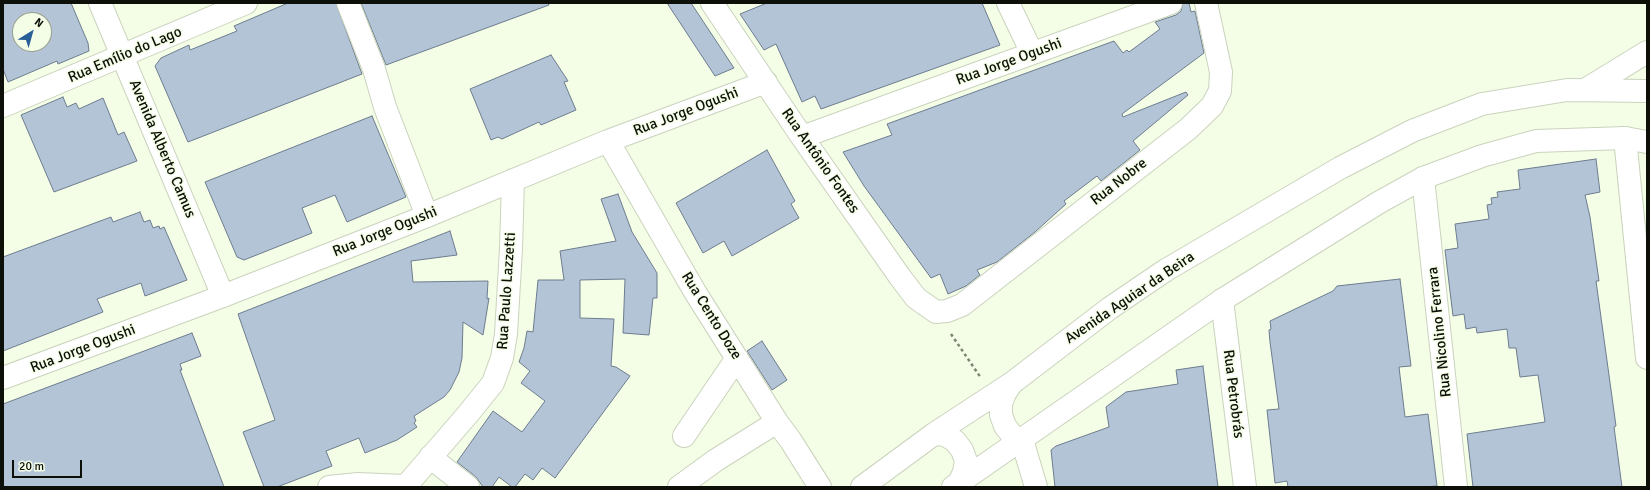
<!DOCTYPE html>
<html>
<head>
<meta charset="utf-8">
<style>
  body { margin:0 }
  #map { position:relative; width:1650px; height:490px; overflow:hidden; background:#f4fde6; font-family:Signika,sans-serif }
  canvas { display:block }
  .frame { position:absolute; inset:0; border:4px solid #0d1009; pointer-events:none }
  .north { position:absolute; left:12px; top:12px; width:40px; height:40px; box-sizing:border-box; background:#f4fde6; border:1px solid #989e8e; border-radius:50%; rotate:37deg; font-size:11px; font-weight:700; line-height:16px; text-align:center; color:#0d1009 }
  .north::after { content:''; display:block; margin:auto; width:14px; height:18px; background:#295f98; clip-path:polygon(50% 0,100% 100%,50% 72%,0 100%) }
  .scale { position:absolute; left:12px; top:460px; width:70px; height:18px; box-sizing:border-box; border:2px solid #0d1009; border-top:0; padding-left:5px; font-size:12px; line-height:14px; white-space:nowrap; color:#0d1009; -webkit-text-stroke:3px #f4fde6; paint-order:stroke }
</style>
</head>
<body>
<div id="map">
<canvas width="1650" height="490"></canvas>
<div class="frame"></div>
<div class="north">N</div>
<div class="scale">20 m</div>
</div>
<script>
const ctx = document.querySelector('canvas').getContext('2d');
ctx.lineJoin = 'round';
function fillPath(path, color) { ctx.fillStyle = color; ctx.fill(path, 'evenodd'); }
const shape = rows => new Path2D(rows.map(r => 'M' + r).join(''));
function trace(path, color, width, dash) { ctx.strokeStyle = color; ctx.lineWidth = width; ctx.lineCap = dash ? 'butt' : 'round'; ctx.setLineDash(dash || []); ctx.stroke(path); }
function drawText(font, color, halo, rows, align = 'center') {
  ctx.font = font + ' Signika,sans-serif'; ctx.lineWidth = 3; ctx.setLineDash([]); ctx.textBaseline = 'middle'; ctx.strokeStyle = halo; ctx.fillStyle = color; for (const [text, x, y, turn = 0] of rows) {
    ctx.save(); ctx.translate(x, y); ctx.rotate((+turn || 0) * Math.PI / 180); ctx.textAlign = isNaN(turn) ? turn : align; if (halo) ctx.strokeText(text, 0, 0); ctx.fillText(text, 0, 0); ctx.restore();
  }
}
const building = shape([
  [3,3,71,3,88,43,89,51,58,64,57,61,8,82,3,69,3,3],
  [20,20,44,20,44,44,20,44,20,20],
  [288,3,336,3,362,74,188,142,155,66,161,58,189,45,190,50,237,31,234,26,288,3],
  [361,3,548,3,549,5,386,65,361,3],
  [667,3,691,3,734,68,715,76,667,3],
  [767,3,982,3,1000,45,821,109,815,96,802,102,776,44,764,50,740,14,767,3],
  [1183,3,1189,3,1191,12,1195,11,1204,53,1122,114,1123,117,1186,92,1188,95,1133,141,1140,150,1135,154,1101,181,1097,176,1064,201,1066,204,1035,232,997,262,977,270,980,275,966,286,948,294,940,274,931,278,864,186,843,152,892,135,887,124,1114,41,1123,53,1127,50,1129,52,1160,29,1155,22,1176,15,1181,11,1183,3],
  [551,55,568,81,564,82,576,110,541,125,539,122,502,139,498,137,491,140,470,89,551,55],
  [63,97,67,107,76,103,79,109,103,98,118,135,124,132,137,161,54,192,21,115,63,97],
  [372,116,406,197,347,222,335,195,302,208,312,233,244,260,237,257,205,182,372,116],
  [767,150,795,201,791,204,799,218,732,256,724,241,703,253,676,203,767,150],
  [1596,159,1600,192,1585,195,1590,217,1599,281,1596,281,1616,426,1614,427,1622,487,1473,487,1467,434,1545,422,1538,375,1520,377,1516,348,1509,348,1507,329,1477,333,1476,327,1466,329,1464,314,1453,316,1445,250,1458,248,1455,224,1489,219,1487,205,1492,204,1491,198,1498,197,1497,192,1520,189,1518,170,1596,159],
  [618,194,632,232,657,273,657,298,653,298,649,335,623,333,625,279,580,280,580,318,614,319,611,366,616,367,630,376,555,478,542,468,533,480,525,474,515,487,512,487,499,477,492,487,483,487,476,477,457,462,493,411,522,432,545,401,521,383,530,371,519,362,524,348,527,331,533,332,538,280,564,280,560,251,616,241,601,199,618,194],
  [140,212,144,222,150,220,153,228,159,226,160,229,164,227,187,280,145,296,141,283,97,299,103,312,3,351,3,257,111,217,113,222,140,212],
  [450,231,457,255,411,261,413,282,488,281,487,299,489,298,483,335,463,322,462,358,459,372,450,390,444,397,414,416,416,421,414,423,417,427,397,440,365,453,359,438,326,451,332,466,277,487,264,487,243,432,275,420,238,314,450,231],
  [1400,279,1411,366,1399,367,1405,417,1428,414,1437,486,1424,487,1288,487,1287,481,1275,483,1267,410,1279,409,1270,342,1269,330,1271,329,1270,321,1333,291,1337,286,1400,279],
  [192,333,201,356,180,364,182,370,180,370,224,487,3,487,3,404,192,333],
  [762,341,787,380,772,390,747,351,762,341],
  [1203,366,1218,487,1055,487,1051,450,1056,446,1109,427,1106,407,1126,392,1178,384,1176,370,1203,366]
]);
const path = shape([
  [951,334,981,378]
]);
const minor = shape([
  [100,3,223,296],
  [348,3,374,69,385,107,427,216],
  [712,3,802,137,900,277,916,298,936,312,947,311,962,305,1188,129,1212,106,1220,91,1221,72,1206,3],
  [1008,3,1032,53],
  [1585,90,1647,52],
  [3,106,246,3],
  [802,137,1171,3],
  [1625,138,1647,358],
  [608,141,695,292,777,422,791,441,820,487],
  [1423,178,1456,487],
  [1222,300,1245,487],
  [3,378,223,296,427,216,608,141,766,82],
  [684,436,737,358],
  [1022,440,1036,487],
  [430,457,468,487],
  [329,487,358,484,405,486],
  [405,487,468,414,493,383,502,358,506,334,511,249,513,180],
  [679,487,716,460,777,422]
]);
const major = shape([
  [1012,383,1005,393,1001,404,1001,415,1005,426,1012,435,1022,440],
  [934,434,945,435,955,441,962,450,966,461,964,472,959,483],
  [862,487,934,434,1012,383,1110,308,1166,270,1340,168,1412,131,1482,104,1567,90,1647,91],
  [953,487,1222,300,1378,203,1423,178,1482,156,1536,141,1625,138,1647,142]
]);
const streetNames = [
  ["Rua Emílio do Lago",125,55,-23],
  ["Rua Jorge Ogushi",1009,62,-20],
  ["Rua Jorge Ogushi",686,112,-21],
  ["Avenida Alberto Camus",162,149,67],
  ["Rua Antônio Fontes",820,161,55],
  ["Rua Nobre",1119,182,-38],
  ["Rua Jorge Ogushi",385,232,-22],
  ["Rua Paulo Lazzetti",507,291,-86],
  ["Avenida Aguiar da Beira",1130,298,-34],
  ["Rua Cento Doze",711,316,58],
  ["Rua Nicolino Ferrara",1440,332,-96],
  ["Rua Jorge Ogushi",83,349,-21],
  ["Rua Petrobrás",1233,394,83]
];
fillPath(building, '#b3c4d7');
trace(building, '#6d7c8e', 1);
trace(minor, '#cad3bd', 24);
trace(major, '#cad3bd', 24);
trace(path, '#7e8475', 2.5, [3, 3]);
trace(minor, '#fff', 22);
trace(major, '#fff', 22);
drawText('15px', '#0d1009', '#f4fde6', streetNames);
</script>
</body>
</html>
